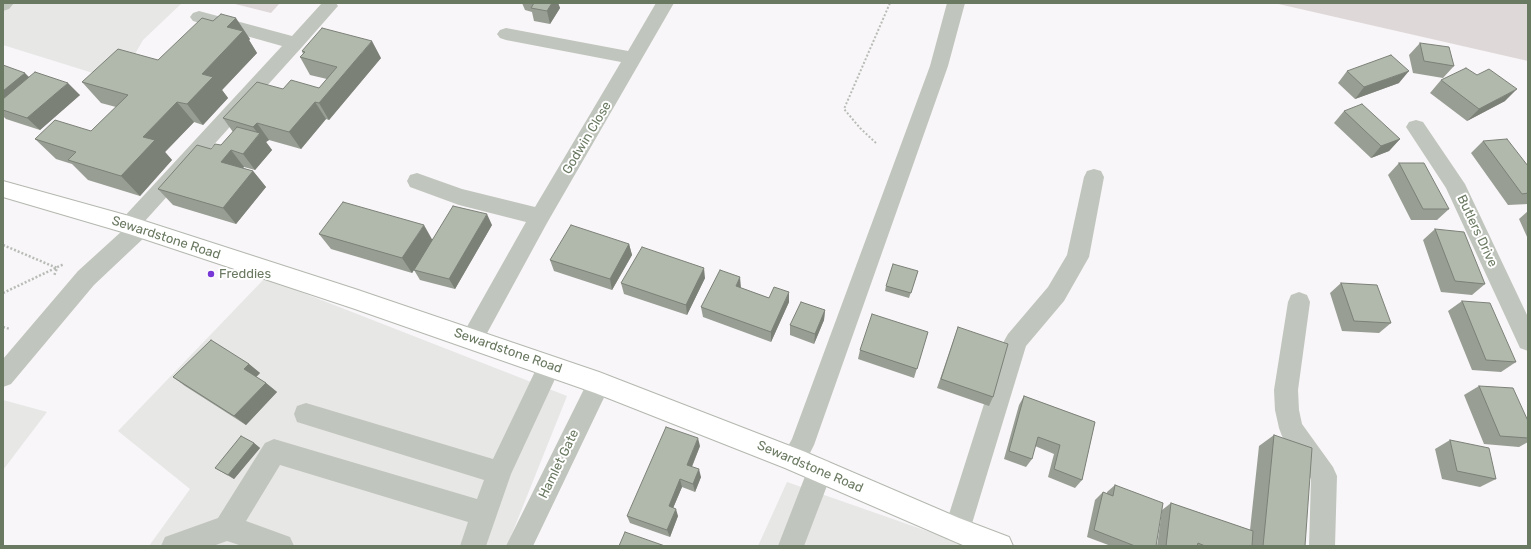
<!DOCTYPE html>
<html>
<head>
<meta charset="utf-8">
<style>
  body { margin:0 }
  #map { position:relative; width:1531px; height:549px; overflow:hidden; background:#f8f6f8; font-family:Rubik,sans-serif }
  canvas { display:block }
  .frame { position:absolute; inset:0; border:4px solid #6a7961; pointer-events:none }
</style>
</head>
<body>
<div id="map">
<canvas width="1531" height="549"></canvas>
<div class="frame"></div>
</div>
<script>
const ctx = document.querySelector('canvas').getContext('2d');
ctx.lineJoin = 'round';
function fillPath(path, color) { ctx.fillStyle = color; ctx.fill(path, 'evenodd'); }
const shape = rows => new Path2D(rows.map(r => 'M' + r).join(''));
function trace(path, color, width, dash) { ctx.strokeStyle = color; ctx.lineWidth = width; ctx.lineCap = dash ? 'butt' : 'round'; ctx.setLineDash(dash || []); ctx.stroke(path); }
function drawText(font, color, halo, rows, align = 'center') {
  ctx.font = font + ' Rubik,sans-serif'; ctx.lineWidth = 4; ctx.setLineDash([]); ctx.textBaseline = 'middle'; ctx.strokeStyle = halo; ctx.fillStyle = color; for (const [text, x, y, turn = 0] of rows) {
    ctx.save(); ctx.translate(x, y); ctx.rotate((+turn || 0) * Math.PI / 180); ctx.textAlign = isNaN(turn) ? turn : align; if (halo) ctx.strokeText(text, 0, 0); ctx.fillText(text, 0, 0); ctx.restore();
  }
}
const built = shape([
  [3,3,182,3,143,40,131,61,109,78,3,45],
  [265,278,567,396,507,546,149,546,190,489,118,431],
  [3,400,47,412,3,470],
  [787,482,970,546,758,546]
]);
const green = shape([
  [231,3,280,3,271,13],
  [1274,3,1527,3,1528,61]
]);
const pathFar1 = shape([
  [876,143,860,128,844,109,890,3],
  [3,245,6,246]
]);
const path = shape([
  [3,245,57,268,54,276],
  [3,293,64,264],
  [3,327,10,329]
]);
const minor = shape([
  [3,3,14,3,9,9,3,11,3,3],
  [322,3,336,3,338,6,302,47,144,222,147,223,150,229,147,235,94,285,11,384,3,387,3,359,78,271,122,231,118,225,122,219,282,46,193,21,190,17,193,13,199,11,292,36,322,3],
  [656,3,674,3,547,223,480,346,472,349,464,346,460,339,464,332,526,222,459,205,410,187,407,181,410,175,417,173,462,189,535,207,621,62,506,40,500,38,497,34,500,30,506,28,628,51,656,3],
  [947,3,965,3,948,66,814,445,803,467,794,471,785,467,781,459,792,439,930,66,947,3],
  [1416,120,1423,122,1465,184,1528,317,1528,351,1520,348,1446,188,1406,127,1409,122,1416,120],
  [1094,169,1101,171,1104,177,1089,257,1064,301,1026,346,970,530,966,539,957,543,948,539,944,530,1004,341,1008,334,1048,287,1067,255,1084,177,1087,171,1094,169],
  [1299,292,1307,295,1310,302,1298,390,1299,410,1302,424,1333,467,1337,476,1335,546,1309,546,1311,479,1282,436,1279,428,1275,410,1274,390,1288,302,1291,295,1299,292],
  [549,355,557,359,561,366,511,474,486,546,460,546,468,522,280,465,246,521,290,537,294,546,242,546,227,541,213,546,161,546,165,537,218,518,265,443,274,439,477,499,484,480,297,422,294,414,297,406,306,403,493,459,541,359,549,355],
  [599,372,607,375,611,383,533,546,506,546,591,375,599,372],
  [820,458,829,461,833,470,804,546,778,546,811,461,820,458]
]);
const major = shape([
  [3,181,129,216,355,289,599,372,803,451,959,518,1009,537,1013,546,965,546,785,468,595,393,355,309,129,234,3,197,3,181]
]);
const wall = shape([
  [522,3,558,3,560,8,550,24,534,21,532,12,525,10],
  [213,21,250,39,249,40,257,53,222,90,228,98,203,125,194,122,165,152,172,160,140,196,88,180,72,164,56,159,35,139,91,131,116,107,101,103,82,82,158,60],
  [1420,43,1454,66,1443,78,1413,73,1409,55],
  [302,51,381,58,329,120,326,119,301,149,269,140,266,142,272,150,255,170,244,167,242,168,253,171,266,187,236,224,173,205,158,189,211,149,221,145,233,132,223,118,283,89,319,88,327,79,310,75,300,57,303,54],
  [3,65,29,77,80,95,40,130,6,119,3,116],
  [1347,71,1399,83,1355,99,1338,83],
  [1441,80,1505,101,1467,121,1430,93],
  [1344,111,1400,139,1389,151,1371,158,1334,123],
  [1483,141,1528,166,1528,204,1508,205,1471,153],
  [1399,163,1449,209,1437,220,1411,220,1388,175],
  [1528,211,1528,239,1519,219],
  [492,225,455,289,420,280,414,270,412,273,331,249,319,234,432,239],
  [1435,229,1485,284,1472,295,1441,292,1423,240],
  [629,244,632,255,612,290,554,271,550,260],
  [918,271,909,298,885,291,886,286],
  [705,278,687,315,624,294,621,283],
  [1341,283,1391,323,1379,333,1342,331,1330,293],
  [741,288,769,298,789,302,771,342,703,317,701,307],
  [1462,301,1516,362,1501,372,1472,370,1448,311],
  [825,310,824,320,814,344,790,335,790,325],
  [958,327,993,397,989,406,937,388],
  [928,332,914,378,858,359,860,350],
  [249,364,260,373,256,377,266,383,277,392,246,425,185,386,173,377],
  [1479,386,1528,421,1528,442,1519,447,1484,444,1464,395],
  [1024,396,1095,422,1082,480,1075,488,1048,477,1054,454,1035,446,1032,459,1026,467,1004,459,1019,405],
  [1274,435,1305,546,1157,546,1162,510,1171,503,1250,530,1259,446],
  [1450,440,1496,479,1480,487,1442,479,1435,449],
  [254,443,260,448,234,479,215,468],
  [700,446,692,467,701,477,695,492,682,487,673,508,678,516,670,537,630,523,627,516],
  [1115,485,1156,546,1111,546,1087,537,1095,500,1103,492,1107,494,1107,492]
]);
const shadedWall = shape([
  [552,3,558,3,560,8,550,24,547,11],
  [236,18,250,39,249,40,257,53,222,90,228,98,203,125,187,104,202,74,227,27],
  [372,41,381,58,329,120,319,103],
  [1409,71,1399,83,1355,99,1364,87],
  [25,73,37,85,3,110,3,91],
  [68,83,80,95,40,130,27,118],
  [1517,89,1505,101,1467,121,1479,109],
  [177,102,194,122,165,152,172,160,140,196,121,176,143,137],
  [315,102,326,119,301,149,289,132],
  [257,123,269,140,266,142,272,150,255,170,243,154,259,135,253,127],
  [1400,139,1389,151,1371,158,1381,146],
  [231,150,244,167,234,178,221,162],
  [253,171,266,187,236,224,223,208],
  [487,214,492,225,455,289,449,279],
  [424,225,433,241,412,273,402,258],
  [629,244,632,255,612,290,610,279],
  [704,268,705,278,687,315,686,305],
  [740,277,741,288,736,297,736,286],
  [789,292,789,302,771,342,771,332],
  [825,310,824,320,814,344,815,334],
  [249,364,260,373,255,378,244,369],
  [266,383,277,392,246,425,234,416],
  [698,438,700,446,689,473,687,465],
  [254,443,260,448,234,479,228,475],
  [699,469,701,477,695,492,693,484],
  [680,479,682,487,671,513,669,506],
  [676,509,678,516,670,537,667,530]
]);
const building = shape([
  [534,3,552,3,547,11,531,8,534,3],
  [221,14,236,18,227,27,243,31,202,74,213,77,187,104,177,102,143,137,155,140,121,176,68,160,76,152,35,139,55,120,91,131,128,95,82,82,118,49,158,60,202,18,213,21,221,14],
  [322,28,372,41,319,103,315,102,289,132,257,123,253,127,223,118,257,82,283,89,291,80,319,88,337,67,300,57,305,52,302,51,322,28],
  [1420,43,1449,47,1454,66,1424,61,1420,43],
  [1391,55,1409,71,1364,87,1347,71,1391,55],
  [3,65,25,73,3,91,3,65],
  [1466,68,1477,75,1489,69,1517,89,1479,109,1441,80,1466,68],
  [35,72,68,83,27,118,3,110,3,99,35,72],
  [1362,104,1400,139,1381,146,1344,111,1362,104],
  [237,127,260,133,243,154,231,150,221,162,253,171,223,208,158,189,197,145,211,149,215,144,221,145,237,127],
  [1507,139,1528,166,1528,193,1522,194,1483,141,1507,139],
  [1399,163,1424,163,1449,209,1423,209,1399,163],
  [343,202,424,225,402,258,319,234,343,202],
  [453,206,487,214,449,279,414,270,453,206],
  [571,225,629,244,610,279,550,260,571,225],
  [1435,229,1464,232,1485,284,1455,281,1435,229],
  [642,247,704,268,686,305,621,283,642,247],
  [893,264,918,271,911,293,886,286,893,264],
  [720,270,740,277,736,286,769,298,774,287,789,292,771,332,701,307,720,270],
  [1341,283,1377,285,1391,323,1354,321,1341,283],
  [1462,301,1490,303,1516,362,1486,360,1462,301],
  [801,302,825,310,815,334,790,325,801,302],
  [872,314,928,332,917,369,860,350,872,314],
  [958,327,1008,344,993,397,941,379,958,327],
  [211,340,249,364,244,369,266,383,234,416,173,377,211,340],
  [1479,386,1513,388,1528,421,1528,438,1500,436,1479,386],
  [1024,396,1095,422,1082,480,1054,469,1060,445,1038,437,1032,459,1009,451,1024,396],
  [666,427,698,438,687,465,699,469,693,484,680,479,669,506,676,509,667,530,627,516,666,427],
  [1274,435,1312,448,1305,546,1263,546,1274,435],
  [241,436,254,443,228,475,215,468,241,436],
  [1450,440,1489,448,1496,479,1457,471,1450,440],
  [1115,485,1163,503,1156,546,1135,546,1094,530,1103,492,1113,496,1115,485],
  [1171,503,1253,531,1252,546,1205,546,1198,543,1197,546,1166,546,1171,503],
  [625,532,665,546,619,546,625,532]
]);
const markers = [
  [211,274,4,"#7738d7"]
];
const streetNames = [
  ["Godwin Close",587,138,-59],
  ["Butlers Drive",1477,231,65],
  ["Sewardstone Road",166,238,18],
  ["Sewardstone Road",508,351,19],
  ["Hamlet Gate",559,464,-64],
  ["Sewardstone Road",810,467,23]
];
const poiNames = [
  ["Freddies",219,274]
];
fillPath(built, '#e7e7e6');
fillPath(green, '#dfd8d9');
trace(major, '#b3b8af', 2);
trace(pathFar1, '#b8bcb6', 2, [2, 2]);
trace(path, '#b8bcb6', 2.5, [2, 2]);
fillPath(minor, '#c0c5bd');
fillPath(major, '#fff');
fillPath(wall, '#989e94');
fillPath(shadedWall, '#7c8178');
fillPath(building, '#b1b8ac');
trace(building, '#7c8178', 1);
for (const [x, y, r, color] of markers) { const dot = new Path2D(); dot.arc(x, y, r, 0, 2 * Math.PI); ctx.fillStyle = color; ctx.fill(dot); trace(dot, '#fff', 1.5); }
drawText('13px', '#6a7961', '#fff', streetNames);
drawText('13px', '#6a7961', '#fff', poiNames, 'left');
</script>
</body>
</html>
